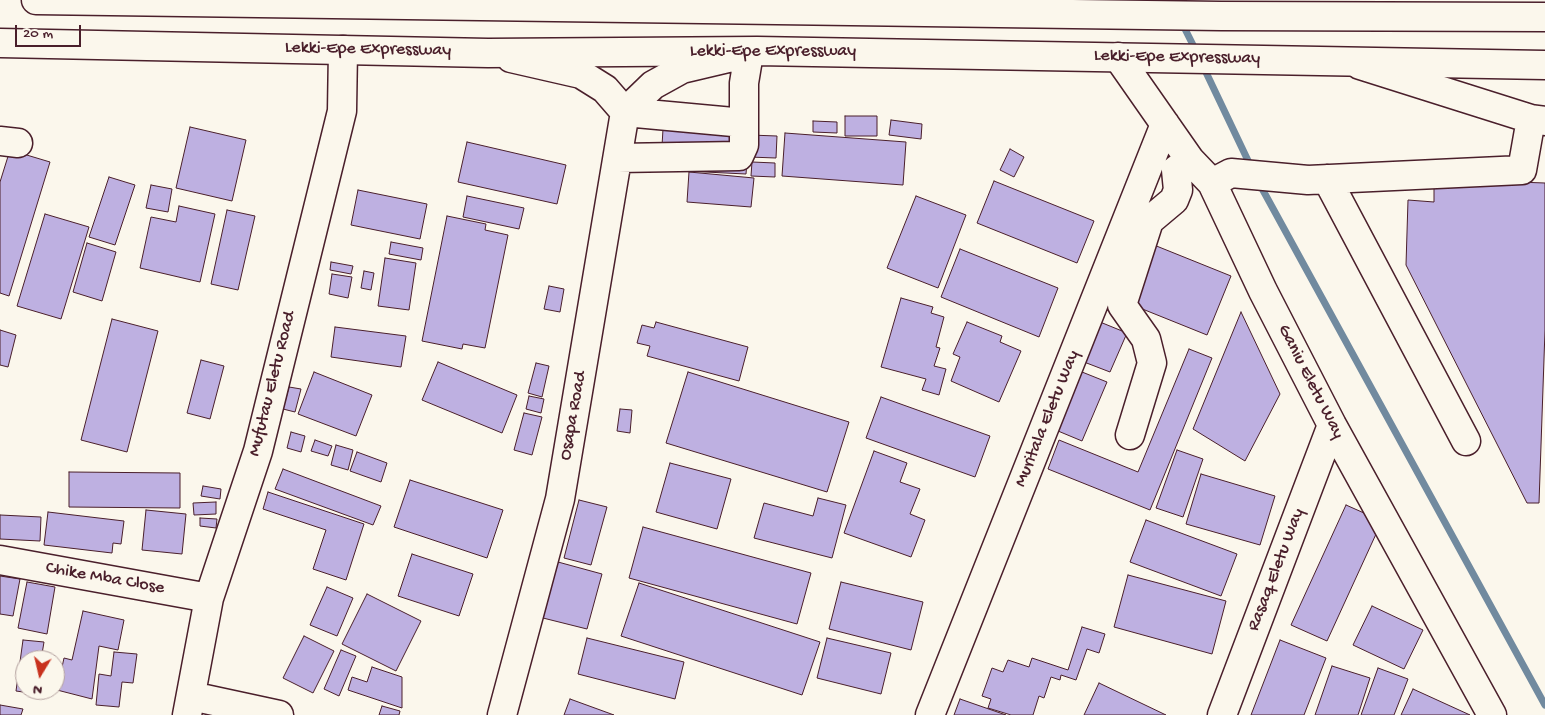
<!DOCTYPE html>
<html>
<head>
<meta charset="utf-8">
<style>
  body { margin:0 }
  #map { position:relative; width:1545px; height:715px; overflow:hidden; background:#fbf7ec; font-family:"Gochi Hand",sans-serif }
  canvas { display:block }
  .north { position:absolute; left:15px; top:650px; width:50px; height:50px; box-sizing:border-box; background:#fbf7ec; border:1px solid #b4a19f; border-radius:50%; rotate:189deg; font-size:14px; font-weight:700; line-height:20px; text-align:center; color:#4a1f2b }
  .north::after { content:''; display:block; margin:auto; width:18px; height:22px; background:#c8321e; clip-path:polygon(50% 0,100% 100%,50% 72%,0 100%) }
  .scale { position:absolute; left:15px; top:25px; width:66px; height:22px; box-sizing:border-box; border:2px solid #4a1f2b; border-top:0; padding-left:6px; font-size:15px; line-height:18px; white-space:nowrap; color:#4a1f2b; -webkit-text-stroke:4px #fbf7ec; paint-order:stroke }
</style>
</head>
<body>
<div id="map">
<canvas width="1545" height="715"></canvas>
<div class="north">N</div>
<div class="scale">20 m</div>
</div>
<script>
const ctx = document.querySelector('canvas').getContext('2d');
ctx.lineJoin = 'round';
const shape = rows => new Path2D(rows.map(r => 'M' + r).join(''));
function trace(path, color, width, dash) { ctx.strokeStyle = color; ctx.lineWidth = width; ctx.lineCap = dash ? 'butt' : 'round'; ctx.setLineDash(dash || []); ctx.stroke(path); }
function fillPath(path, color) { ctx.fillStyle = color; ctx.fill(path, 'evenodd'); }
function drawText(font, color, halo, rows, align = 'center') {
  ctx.font = font + ' "Gochi Hand",sans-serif'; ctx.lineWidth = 4; ctx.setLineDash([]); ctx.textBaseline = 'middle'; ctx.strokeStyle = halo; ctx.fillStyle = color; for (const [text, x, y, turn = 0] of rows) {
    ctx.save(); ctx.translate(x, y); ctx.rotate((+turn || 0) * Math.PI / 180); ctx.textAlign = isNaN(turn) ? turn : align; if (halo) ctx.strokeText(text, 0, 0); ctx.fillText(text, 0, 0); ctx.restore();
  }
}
const stream = shape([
  [1181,21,1196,51],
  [1203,66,1252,169],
  [1259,183,1545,705]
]);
const building = shape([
  [845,116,877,116,877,136,845,136,845,116],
  [891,120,922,124,921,139,889,135,891,120],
  [813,121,837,122,837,133,813,132,813,121],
  [190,127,246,140,232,201,176,188,190,127],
  [663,129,736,132,735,149,662,146,663,129],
  [785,133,906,142,903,185,782,176,785,133],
  [750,135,777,136,776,158,749,157,750,135],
  [467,142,566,165,557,204,458,182,467,142],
  [1010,149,1024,157,1014,177,1000,170,1010,149],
  [10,150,50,162,9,296,0,293,0,182,10,150],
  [747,161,746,174,685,171,747,161],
  [752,162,775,163,775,177,751,176,752,162],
  [689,172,754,178,751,207,687,202,689,172],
  [109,177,135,185,115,245,89,237,109,177],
  [1434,179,1545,183,1545,330,1539,503,1527,503,1406,265,1408,200,1434,202,1434,179],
  [994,181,1094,221,1077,263,977,223,994,181],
  [151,185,172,189,168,212,146,208,151,185],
  [358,190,427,204,420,239,351,225,358,190],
  [467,196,524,208,519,229,463,217,467,196],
  [916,196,966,215,938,288,887,268,916,196],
  [179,206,215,214,200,282,140,268,151,217,176,222,179,206],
  [227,210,255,216,238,290,211,284,227,210],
  [45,214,89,227,61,319,17,306,45,214],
  [447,216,486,224,485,230,508,235,485,348,463,344,462,349,422,341,447,216],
  [391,242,423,248,421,260,389,254,391,242],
  [87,243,116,252,102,301,73,292,87,243],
  [1149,243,1231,276,1207,335,1125,302,1149,243],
  [960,249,1058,288,1039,337,941,297,960,249],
  [385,258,416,263,409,310,378,306,385,258],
  [331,262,353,266,351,274,330,270,331,262],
  [364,271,374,273,371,290,361,288,364,271],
  [332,274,352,277,348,298,329,294,332,274],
  [549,286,564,289,560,312,544,309,549,286],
  [901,298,933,307,931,313,944,317,936,347,940,348,934,366,946,369,939,395,922,390,926,379,881,367,901,298],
  [1241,312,1280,394,1245,461,1193,429,1241,312],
  [112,319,158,331,127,452,81,440,112,319],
  [656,322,748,347,739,381,647,356,650,346,637,343,642,325,654,328,656,322],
  [967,322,1002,336,1000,342,1021,351,999,402,951,381,960,357,953,354,967,322],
  [1100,322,1127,333,1110,372,1084,362,1100,322],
  [335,327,406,336,401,367,331,357,335,327],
  [0,330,16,335,8,367,0,365,0,330],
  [1189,349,1212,358,1150,510,1048,469,1059,440,1138,472,1189,349],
  [201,360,224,366,210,419,187,413,201,360],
  [438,362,517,395,502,433,422,400,438,362],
  [536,363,549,366,542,397,528,393,536,363],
  [314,372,372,395,356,436,298,414,314,372],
  [688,372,849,422,827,492,666,443,688,372],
  [1082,372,1107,382,1082,441,1058,431,1082,372],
  [289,387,301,389,295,412,283,409,289,387],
  [529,396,544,399,541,413,526,409,529,396],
  [881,397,990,436,975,477,866,438,881,397],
  [620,409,632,410,630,433,617,431,620,409],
  [524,413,542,417,532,455,514,450,524,413],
  [291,432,305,436,301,452,287,448,291,432],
  [315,440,332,446,328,456,311,451,315,440],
  [336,445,353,450,348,470,331,465,336,445],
  [1177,450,1203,459,1183,517,1156,508,1177,450],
  [874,451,907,463,900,482,920,489,910,514,925,520,911,557,844,533,874,451],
  [357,452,387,463,381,482,350,471,357,452],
  [670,463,731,479,717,529,656,512,670,463],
  [283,469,381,506,373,525,275,489,283,469],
  [69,472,180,473,180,508,69,507,69,472],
  [1201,474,1275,496,1260,545,1186,524,1201,474],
  [410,480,503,510,487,558,394,527,410,480],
  [203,486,221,489,220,499,201,496,203,486],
  [268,492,364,524,346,580,313,569,326,530,263,509,268,492],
  [818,498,846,505,832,558,754,538,764,503,813,516,818,498],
  [579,500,607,507,591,565,564,558,579,500],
  [216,502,216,514,194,515,193,503,216,502],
  [1346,505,1382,521,1327,641,1291,625,1346,505],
  [146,510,186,514,182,554,142,550,146,510],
  [48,512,124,521,121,544,113,543,112,553,44,545,48,512],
  [0,515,41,517,40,541,0,539,0,515],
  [200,518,217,519,216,528,200,526,200,518],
  [1146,520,1237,554,1221,596,1130,562,1146,520],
  [643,527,811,573,797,624,629,578,643,527],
  [412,554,473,574,459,616,398,596,412,554],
  [558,562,602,574,587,629,543,618,558,562],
  [1128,575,1226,601,1212,654,1114,627,1128,575],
  [0,576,20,579,13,616,0,614,0,576],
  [27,582,55,587,47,634,18,628,27,582],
  [841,582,923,602,911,650,829,629,841,582],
  [639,583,820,642,802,695,621,636,639,583],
  [327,587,353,598,337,636,310,625,327,587],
  [367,594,421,621,396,671,342,644,367,594],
  [1372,606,1423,630,1404,669,1353,645,1372,606],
  [83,611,124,620,118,650,99,646,92,699,57,690,64,658,72,660,83,611],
  [1082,627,1105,634,1099,653,1087,649,1076,680,1061,675,1060,680,1051,677,1044,698,1039,696,1033,715,1011,715,988,708,991,699,982,696,992,668,1003,672,1008,660,1029,667,1032,658,1068,670,1082,627],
  [304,636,334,651,313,693,283,678,304,636],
  [587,638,684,662,675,699,578,674,587,638],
  [827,638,891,653,881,694,817,678,827,638],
  [23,640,44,642,41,660,25,660,25,690,37,690,37,694,16,691,23,640],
  [1280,640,1326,658,1304,715,1251,715,1280,640],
  [341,650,356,656,339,696,324,689,341,650],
  [114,652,137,654,133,683,122,682,119,707,96,705,99,674,111,676,114,652],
  [1332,666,1370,678,1358,715,1315,715,1332,666],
  [372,667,402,677,402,708,348,690,352,677,367,682,372,667],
  [1378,668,1408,679,1394,715,1361,715,1378,668],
  [1099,683,1166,715,1084,715,1099,683],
  [1413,689,1470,715,1401,715,1413,689],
  [570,699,614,715,564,715,570,699],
  [960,699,1006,715,954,715,960,699],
  [0,705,23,709,21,715,0,715,0,705],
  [382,706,400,711,399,715,379,715,382,706]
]);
const minor = shape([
  [1118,57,1190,160,1212,183,1263,291,1332,425,1492,715],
  [511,58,581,74,605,89,625,112],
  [1360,65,1531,119,1545,121],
  [625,112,653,85,682,69,737,56],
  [625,112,744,123],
  [0,141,18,143],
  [618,158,739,156,744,145,744,83,749,53],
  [1327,179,1466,441],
  [1212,183,1231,173,1308,180,1522,170,1531,119],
  [1130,435,1152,363,1146,339,1122,305,1149,221,1174,200,1178,190,1176,170,1190,160],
  [0,560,209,598],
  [191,696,279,715],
  [187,715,209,598,258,451,342,111,343,50],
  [502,715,560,499,625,112],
  [930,715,1165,124],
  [1222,715,1332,425]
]);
const highway = shape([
  [36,0,1221,16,1545,17],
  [0,43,488,53,757,51,1545,65]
]);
const streetNames = [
  ["Lekki-Epe Expressway",368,50,1],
  ["Lekki-Epe Expressway",773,52],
  ["Lekki-Epe Expressway",1177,58,1],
  ["Ganiu Eletu Way",1310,382,63],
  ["Mufutau Eletu Road",273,384,-76],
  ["Osapa Road",574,416,-80],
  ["Muritala Eletu Way",1048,419,-68],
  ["Rasaq Eletu Way",1277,570,-69],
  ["Chike Mba Close",105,579,10]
];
trace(stream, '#718a9f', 7);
fillPath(building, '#beb0e1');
trace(building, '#4a1f2b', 1);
trace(minor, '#4a1f2b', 31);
trace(highway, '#4a1f2b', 31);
trace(minor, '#fbf7ec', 28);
trace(highway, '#fbf7ec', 28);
drawText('18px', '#4a1f2b', '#fbf7ec', streetNames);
</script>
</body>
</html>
